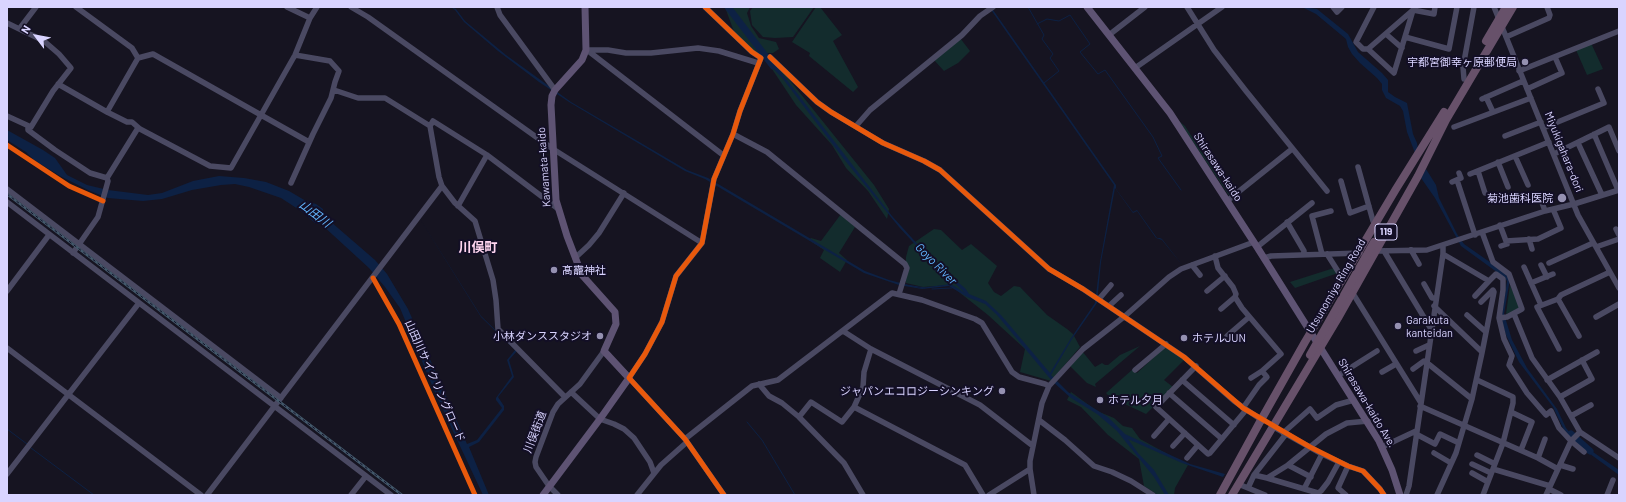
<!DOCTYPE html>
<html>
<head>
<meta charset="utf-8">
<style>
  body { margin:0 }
  #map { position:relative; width:1626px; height:502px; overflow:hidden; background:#161421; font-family:Barlow,sans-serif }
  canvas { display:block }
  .frame { position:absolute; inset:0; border:8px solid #d9d4ff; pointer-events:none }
  .north { position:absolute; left:16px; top:16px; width:40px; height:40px; -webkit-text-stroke:3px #130f26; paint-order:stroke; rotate:302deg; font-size:11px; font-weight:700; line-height:16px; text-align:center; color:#d9d4ff }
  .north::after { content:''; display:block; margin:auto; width:14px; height:18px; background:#d9d4ff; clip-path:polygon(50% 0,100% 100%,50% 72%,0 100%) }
</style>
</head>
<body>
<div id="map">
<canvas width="1626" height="502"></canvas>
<div class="frame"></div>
<div class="north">N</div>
</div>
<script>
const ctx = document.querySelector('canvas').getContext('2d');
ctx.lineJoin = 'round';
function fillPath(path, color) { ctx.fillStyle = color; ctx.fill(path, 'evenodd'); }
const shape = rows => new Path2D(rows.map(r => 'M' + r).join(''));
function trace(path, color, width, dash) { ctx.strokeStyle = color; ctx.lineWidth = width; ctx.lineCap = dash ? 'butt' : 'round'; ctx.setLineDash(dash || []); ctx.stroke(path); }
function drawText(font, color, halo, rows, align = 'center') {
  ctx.font = font + ' Barlow,"Noto Sans JP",sans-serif'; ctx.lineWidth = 4; ctx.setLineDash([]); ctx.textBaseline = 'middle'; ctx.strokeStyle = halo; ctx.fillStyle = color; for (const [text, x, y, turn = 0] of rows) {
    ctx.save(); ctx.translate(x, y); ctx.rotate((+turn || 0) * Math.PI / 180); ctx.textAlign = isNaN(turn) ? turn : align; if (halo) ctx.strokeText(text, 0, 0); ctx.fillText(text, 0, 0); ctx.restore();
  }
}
const green = shape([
  [725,7,750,7,747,13,751,26,759,38,776,42,779,49,773,53,759,53,753,52,744,46,733,29],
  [753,7,814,7,793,37,775,38,763,37,752,25,750,11],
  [816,7,820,7,842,35,833,41,858,87,853,92,809,56,810,53,792,42],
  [960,38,970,51,958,63,944,71,934,60],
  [1591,43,1603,69,1587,75,1576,50],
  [775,62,874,185,889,209,887,219,868,191,846,168,832,145,796,105,770,66],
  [1179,121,1185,126,1235,203,1232,200],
  [841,214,855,227,839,253,847,260,840,272,820,258,824,250,809,240,811,238,821,241],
  [934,229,941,230,962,250,971,244,997,266,988,283,994,292,1001,296,1014,286,1020,287,1047,315,1067,329,1073,334,1080,347,1051,381,1020,372,1025,349,988,315,950,285,923,287,906,283,906,257,909,246],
  [1334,268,1338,273,1295,288,1290,282],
  [1510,285,1520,307,1519,309,1506,314],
  [1140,346,1095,384,1096,387,1087,383,1070,366,1082,351,1095,367,1102,363,1105,365,1108,365,1120,355],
  [1166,346,1184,360,1164,380,1173,387,1146,414,1110,397,1106,393,1133,369,1137,373],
  [1071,392,1097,411,1114,418,1123,426,1132,428,1140,439,1188,465,1175,488,1174,495,1158,495,1144,486,1139,459,1108,435,1081,407,1067,400]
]);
const water = shape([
  [451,7,456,9,465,21,506,55,571,102,687,170,708,178,865,271,889,280,920,288,951,284,965,293,924,254,899,227,843,158,783,79,765,60,770,58,892,216,921,248,944,271,965,288,969,294,986,301,1001,315,1050,373,1071,338,1095,303,1100,262,1114,185,989,7,991,7,1116,185,1116,189,1133,212,1137,210,1157,238,1160,238,1162,239,1183,266,1162,240,1156,238,1137,211,1133,213,1115,188,1101,262,1097,303,1072,339,1051,375,1068,392,1108,417,1125,434,1190,464,1225,474,1223,477,1182,463,1128,439,1138,453,1154,470,1169,495,1165,495,1154,477,1117,431,1097,414,1071,398,1052,381,997,315,985,304,967,297,949,286,922,289,899,285,864,273,705,179,685,171,569,102,539,82,498,51,464,22,455,10],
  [1302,7,1317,9,1348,34,1358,52,1382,73,1388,80,1388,92,1395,97,1407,103,1413,134,1417,143,1418,150,1415,153,1407,132,1403,111,1400,106,1386,98,1382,90,1382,84,1377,78,1360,63,1352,54,1348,47,1346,39,1316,14],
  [7,130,43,150,55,158,67,175,87,185,108,190,148,195,162,193,193,181,219,176,244,178,266,182,289,191,306,201,316,204,323,209,323,213,331,222,375,260,387,274,408,309,467,444,477,440,502,408,496,400,496,398,512,376,507,360,515,350,481,317,420,219,481,316,517,351,509,360,514,377,498,397,504,406,504,410,479,442,469,447,489,495,483,495,436,395,400,308,385,287,369,268,321,224,315,223,301,211,281,198,249,187,235,184,221,185,192,190,162,199,143,201,108,198,90,191,60,176,34,160,26,152,7,140],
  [1426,169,1436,185,1439,198,1457,234,1464,244,1504,272,1510,279,1504,314,1512,340,1527,368,1557,409,1566,428,1577,441,1619,470,1619,475,1586,451,1564,430,1553,407,1519,362,1506,335,1502,321,1502,314,1507,281,1505,278,1461,246,1435,198,1421,178]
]);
const stream = shape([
  [1028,7,1044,35,1042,39,1053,54,1050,58,1059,71,1044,83],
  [1037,24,1047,19,1059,21,1070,15,1090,44,1080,52,1098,74,1105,70,1153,137,1162,156,1158,158,1181,190],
  [906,285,925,288],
  [932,289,952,288],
  [747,422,762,440,795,495],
  [7,429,27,444],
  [31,448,94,495]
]);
const river = shape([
  [728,7,773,66],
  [1571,434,1590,451]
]);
const minor = shape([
  [76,7,132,48,138,58],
  [287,7,310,18],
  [351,7,368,17,553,149,702,243],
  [497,7,500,15,555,90],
  [705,7,752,52,761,58,740,111,733,134,714,179,702,243,676,276,662,322,645,354,629,378,685,439,724,495],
  [1187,7,1214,50,1246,91,1327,191],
  [1333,7,1337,12,1342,7],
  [1374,7,1356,42,1363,49,1368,49,1394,73,1414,7],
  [1494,7,1578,215,1619,288],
  [7,23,44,41,59,54,71,68,53,91,31,127,7,116],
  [20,28,36,7],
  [1386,34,1402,48],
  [1109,35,1145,7],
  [1405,37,1449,49,1457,7],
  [1506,37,1549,18,1550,15,1547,7],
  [1368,49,1413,10,1434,14,1435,7],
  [587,50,723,155],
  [588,50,608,50,626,53,651,53,698,48,719,51,758,63],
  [770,57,817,102,831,112,883,143,924,161,940,170,1049,269,1083,289,1184,357,1234,401,1263,421],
  [1135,68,1222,7],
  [1519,71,1619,31],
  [1464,79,1463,67,1474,7],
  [58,84,107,112,127,122,132,122,140,129,210,166,231,168,261,115,309,142],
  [1527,89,1562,73,1555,57],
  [334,90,358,98,385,98,430,126,439,177,442,186,455,203,475,221,493,280,496,300,498,329,565,397],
  [1486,97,1493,112],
  [1482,99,1523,81],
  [107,112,138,58,153,54,261,115,295,55,310,18,317,7],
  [28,126,28,130,55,150,90,173,107,178,108,181,98,217,73,253],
  [430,126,433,121,487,155,557,208],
  [856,126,870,110,962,35,980,16,993,7],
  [1454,127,1531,98],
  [1543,128,1604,103,1598,89],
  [733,134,767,152,905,264,907,268,899,294],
  [1594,134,1618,190],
  [1505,136,1541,122],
  [1578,143,1602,195],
  [1554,154,1609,127,1619,151],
  [1515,156,1528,185],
  [1498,162,1508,187],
  [1358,167,1373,221,1376,222],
  [1478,171,1485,193],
  [1470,174,1549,142],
  [107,178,138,128],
  [1457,180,1475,235],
  [1341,181,1350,213,1369,206],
  [1452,182,1461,178,1459,173],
  [291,183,313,134,331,98,335,82,339,71,330,61,295,55],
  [7,189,281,398],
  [1539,194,1545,211],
  [1227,201,1292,149],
  [7,202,391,495],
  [458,206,487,155],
  [1287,222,1304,251,1304,254],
  [1500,225,1506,241,1538,239,1561,228,1553,209],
  [1616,229,1619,235],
  [1482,232,1493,262,1509,274,1522,309,1507,317,1499,318],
  [1529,239,1532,249],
  [1501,246,1507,244,1506,241],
  [1257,247,1312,203],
  [1596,247,1619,239],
  [1411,250,1419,264],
  [1375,251,1427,250,1545,211,1574,204,1619,190],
  [1384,251,1431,329],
  [1322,254,1312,216,1331,211],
  [1327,254,1341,276,1344,278],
  [1443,254,1489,281,1496,274,1503,279,1503,290,1499,318,1504,339,1512,356,1509,365,1527,393,1546,415,1551,411,1559,428,1571,441,1558,469],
  [1215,256,1218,268,1233,287,1236,294,1235,297,1242,308,1281,354,1262,371,1267,377,1259,385,1243,408],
  [575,258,589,245,599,233,624,193],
  [1264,258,1271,256,1360,253],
  [1549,263,1593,243],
  [1192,265,1200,275],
  [1541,265,1547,277],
  [1524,267,1541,305],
  [1531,283,1553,274],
  [1424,284,1432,298,1435,298],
  [7,291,49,235],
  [1207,291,1225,276],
  [1352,292,1421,403],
  [1475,296,1489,281],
  [1099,299,1111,285],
  [1558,299,1579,336],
  [1109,306,1121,295],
  [1434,306,1482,352],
  [1221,309,1235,297],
  [1514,314,1532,358,1560,397,1580,432,1571,441,1584,452],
  [1467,315,1486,332],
  [1596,317,1619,304],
  [843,331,871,349,980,405,1033,446],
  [1227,336,1249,317],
  [7,348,201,495],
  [1559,349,1537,307,1558,299,1561,295,1610,272],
  [1416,351,1429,345],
  [1196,366,1156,407,1208,454,1210,453,1246,410],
  [1413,369,1424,361,1426,362,1472,399],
  [1135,370,1166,344],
  [1382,372,1396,364],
  [1339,375,1377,351],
  [1251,378,1262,371],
  [1182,380,1234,425],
  [1477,380,1513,397,1513,403,1503,443,1483,495],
  [1547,380,1597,352],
  [759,384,769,396,782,403,799,417,844,463,863,495],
  [571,392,600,419,614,424,624,429,634,438,650,462,654,473],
  [1169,393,1222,439],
  [1560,397,1592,379,1582,360],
  [1420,406,1538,458,1558,469,1546,495],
  [854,407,965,465,983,495],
  [1511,412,1532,422,1521,450],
  [1571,416,1591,405],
  [799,417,811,402,842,422,854,407,863,387,864,372,871,349],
  [1039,420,1065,440,1094,466,1112,472,1131,481,1153,495],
  [1272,426,1322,454,1348,466,1363,471,1380,489,1384,495],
  [1580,432,1619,458],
  [1283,433,1310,409,1317,418,1336,405,1354,400],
  [1416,434,1435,444,1440,434,1459,443],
  [1154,436,1169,419],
  [685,439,752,386,778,380,892,293,922,300,975,319,982,323,1012,372,1019,377,1045,384,1049,386],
  [1173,446,1185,433],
  [1382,447,1416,431],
  [1434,453,1451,463],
  [1477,455,1495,464],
  [1187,458,1198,445],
  [1538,458,1545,439],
  [1472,464,1491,473],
  [1288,465,1311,477],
  [1560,465,1573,469],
  [1493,469,1550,486],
  [1472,473,1488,482],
  [7,474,139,303],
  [1254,475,1286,434],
  [1267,478,1318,493,1321,491,1328,482,1339,462],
  [1238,484,1248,488,1254,475,1267,478,1288,465,1326,434,1347,423,1368,421],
  [1248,488,1265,495],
  [1304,489,1322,454],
  [1549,489,1561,495],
  [207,495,442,186],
  [351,495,366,476],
  [558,495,549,486,536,467,535,462,536,457,553,412,558,404,580,384,604,351],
  [637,495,661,465,687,442],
  [989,495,1030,469],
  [1034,495,1030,469,1030,461,1042,403,1049,386,1083,349,1125,316,1169,277,1181,269,1254,242],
  [1346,495,1338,488,1348,466],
  [1406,495,1409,486,1443,254,1443,246],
  [1437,495,1456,453,1472,399,1482,353,1494,292,1493,290,1481,302],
  [1607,495,1613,480]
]);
const major = shape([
  [1087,7,1170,113,1257,247,1379,441,1392,470,1400,495],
  [543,495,600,419,629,378,604,351,616,324,615,312,582,275,567,236,556,200,551,105,552,96,555,90,582,60,586,50,585,7]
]);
const highway = shape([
  [1486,41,1506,7],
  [1446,120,1513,7],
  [1220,495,1261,420,1305,342,1396,189,1444,112],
  [1232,495,1338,318,1418,176,1448,116]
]);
const rail = shape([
  [7,194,402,495]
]);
const highwayBridge = shape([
  [1310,355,1374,242]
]);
const cycleway = shape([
  [705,7,752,52,761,58,740,111,733,134,714,179,702,243,676,276,662,322,645,354,629,378,685,439,724,495],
  [770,57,817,102,831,112,883,143,924,161,940,170,1049,269,1083,289,1184,357,1243,408,1310,447,1348,466,1363,471,1380,489,1384,495],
  [7,145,69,186,103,201],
  [373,278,399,324,475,495]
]);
const markers = [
  [1525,62,4,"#9591b1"],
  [1562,198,5,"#9591b1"],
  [554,270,4,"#9591b1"],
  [1398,326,4,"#9591b1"],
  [600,336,4,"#9591b1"],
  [1184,338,4,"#9591b1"],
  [1002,391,4,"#9591b1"],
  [1100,400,4,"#9591b1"]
];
const shields = [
  [1386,232,22]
];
const shieldNames = [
  ["119",1386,232]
];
const poiNames = [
  ["宇都宮御幸ヶ原郵便局",1517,62],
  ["菊池歯科医院",1553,198],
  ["髙靇神社",562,270,"left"],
  ["Garakuta",1406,320,"left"],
  ["kanteidan",1406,333,"left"],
  ["小林ダンススタジオ",592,336],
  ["ホテルJUN",1192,338,"left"],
  ["ジャパンエコロジーシンキング",994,391],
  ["ホテル夕月",1108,400,"left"]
];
const streetNames = [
  ["Miyukigahara-dori",1564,152,68],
  ["Kawamata-kaido",544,167,-94],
  ["Shirasawa-kaido",1218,167,57],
  ["Utsunomiya Ring Road",1336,286,-60],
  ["山田川サイクリングロード",435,381,66],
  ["Shirasawa-kaido Ave.",1367,403,59],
  ["川俣街道",535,432,-69]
];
const waterNames = [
  ["山田川",315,214,37],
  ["Goyo River",936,264,45]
];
const quarterNames = [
  ["川俣町",478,248]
];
fillPath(green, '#132c2d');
fillPath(water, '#0d2144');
trace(stream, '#0d2144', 1);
trace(river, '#0d2144', 7);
trace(minor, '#4a4962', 5.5);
trace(major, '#5e5373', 7);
trace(highway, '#67516a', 8);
trace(rail, '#43596b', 2.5);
trace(rail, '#130f26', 1, [3]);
trace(highwayBridge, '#67516a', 8);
trace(cycleway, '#e8590c', 5);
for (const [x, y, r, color] of markers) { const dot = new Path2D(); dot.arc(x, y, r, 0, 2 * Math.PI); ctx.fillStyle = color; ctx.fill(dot); trace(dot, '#130f26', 1.5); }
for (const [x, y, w] of shields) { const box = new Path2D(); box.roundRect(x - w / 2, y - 8, w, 16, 3); ctx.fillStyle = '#130f26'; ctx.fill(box); trace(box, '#d9d4ff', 1); }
drawText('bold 10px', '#d9d4ff', null, shieldNames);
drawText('11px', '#d9d4ff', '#130f26', poiNames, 'right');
drawText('11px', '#d9d4ff', '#130f26', streetNames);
drawText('italic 12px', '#62b6ff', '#130f26', waterNames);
drawText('bold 13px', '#ffd6f0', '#130f26', quarterNames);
</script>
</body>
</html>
